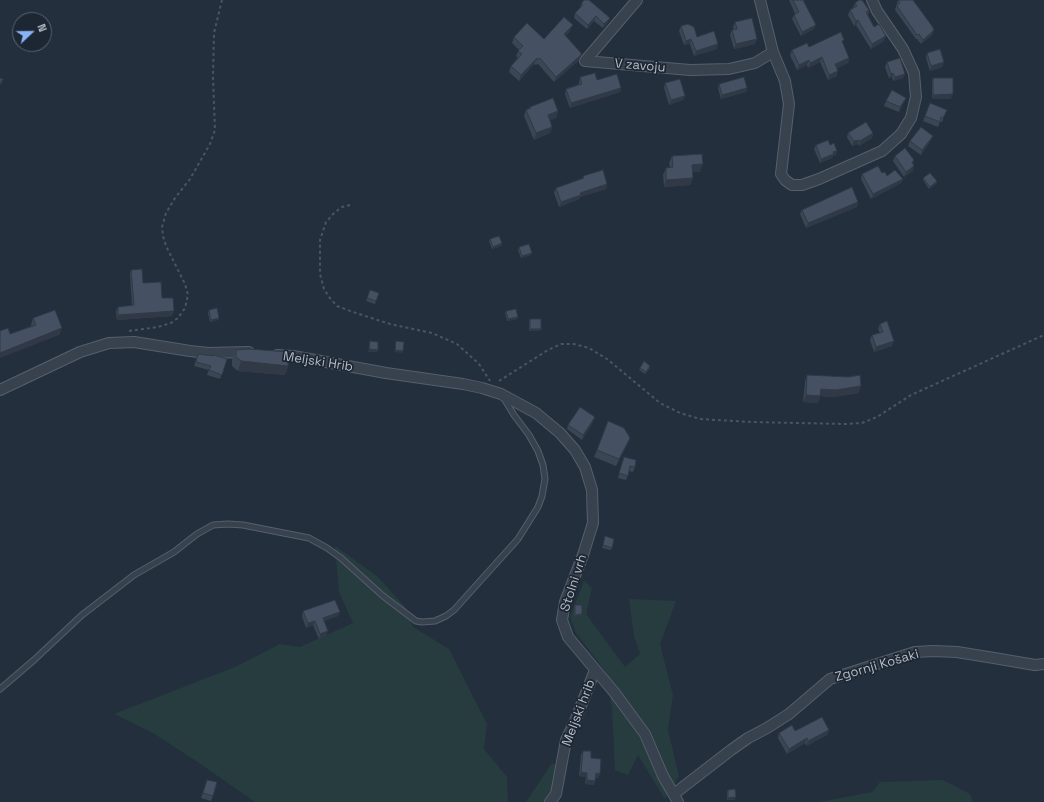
<!DOCTYPE html>
<html>
<head>
<meta charset="utf-8">
<style>
  body { margin:0 }
  #map { position:relative; width:1044px; height:802px; overflow:hidden; background:#242f3e; font-family:"Space Grotesk",sans-serif }
  canvas { display:block }
  .north { position:absolute; left:12px; top:12px; width:40px; height:40px; box-sizing:border-box; background:#1d2633; border:1px solid #59626f; border-radius:50%; rotate:68deg; font-size:11px; font-weight:700; line-height:16px; text-align:center; color:#b4bcc9 }
  .north::after { content:''; display:block; margin:auto; width:14px; height:18px; background:#8ab4f8; clip-path:polygon(50% 0,100% 100%,50% 72%,0 100%) }
</style>
</head>
<body>
<div id="map">
<canvas width="1044" height="802"></canvas>
<div class="north">N</div>
</div>
<script>
const ctx = document.querySelector('canvas').getContext('2d');
ctx.lineJoin = 'round';
function fillPath(path, color) { ctx.fillStyle = color; ctx.fill(path, 'evenodd'); }
const shape = rows => new Path2D(rows.map(r => 'M' + r).join(''));
function trace(path, color, width, dash) { ctx.strokeStyle = color; ctx.lineWidth = width; ctx.lineCap = dash ? 'butt' : 'round'; ctx.setLineDash(dash || []); ctx.stroke(path); }
function drawText(font, color, halo, rows, align = 'center') {
  ctx.font = font + ' "Space Grotesk",sans-serif'; ctx.lineWidth = 3.5; ctx.setLineDash([]); ctx.textBaseline = 'middle'; ctx.strokeStyle = halo; ctx.fillStyle = color; for (const [text, x, y, turn = 0] of rows) {
    ctx.save(); ctx.translate(x, y); ctx.rotate((+turn || 0) * Math.PI / 180); ctx.textAlign = isNaN(turn) ? turn : align; if (halo) ctx.strokeText(text, 0, 0); ctx.fillText(text, 0, 0); ctx.restore();
  }
}
const green = shape([
  [335,546,377,576,406,608,413,627,449,649,487,724,484,749,507,777,508,802,255,802,199,763,153,733,114,714,235,667,280,644,300,647,353,623,339,592],
  [584,581,592,588,586,614,625,667,640,654,634,636,629,599,676,601,660,644,673,695,668,730,679,776,665,799,638,755,628,775,615,770,612,708,605,671,576,633,570,617],
  [552,763,558,766,553,791,544,802,526,802],
  [943,780,970,794,973,802,819,802,872,792,880,782]
]);
const path = shape([
  [350,205,342,207,334,213,326,222,320,240,320,274,324,289,329,297,337,306,353,312,390,324,432,333,457,344,479,364,490,381],
  [129,331,158,327,171,323,178,318,185,308,188,295,185,284,166,246,163,236,162,227,166,213,175,198,190,179,210,144,215,130,213,77,214,33,222,0],
  [499,381,548,350,561,344,574,344,589,348,607,359,660,403,680,413,700,419,751,422,845,424,862,423,877,417,911,395,1044,335]
]);
const service = shape([
  [0,689,34,660,82,615,134,575,174,552,197,534,213,525,228,524,243,525,309,538,327,548,341,558,383,596,416,621,422,622,435,621,446,616,454,610,518,539,538,507,542,496,545,479,543,465,538,451,529,435,514,415,503,397]
]);
const minor = shape([
  [637,0,585,61,690,70,729,69,755,63,773,52],
  [760,0,773,52,785,81,789,104,781,174,785,180,792,185,802,185,819,179,882,151,901,134,911,118,916,97,914,73,903,49,877,11,872,0],
  [277,355,293,356,386,373,463,384,482,388,501,394,536,413,560,433,575,450,585,467,592,490,593,523,583,555,565,602,562,620,568,637,614,692,645,734,663,776,678,802],
  [0,390,80,352,109,343,134,342,190,351,208,353,249,352],
  [674,794,731,750,748,738,767,728,789,714,830,679,915,652,933,651,957,652,994,658,1035,665,1044,664],
  [550,802,556,794,566,740,575,721,595,670]
]);
const wall = shape([
  [789,0,805,0,803,1,814,29,801,36,792,19,794,15,795,14],
  [898,0,934,30,932,35,921,44,917,39,916,39,895,10],
  [855,3,869,10,868,15,874,27,884,41,871,49,856,25,854,26,848,15,850,10,853,8],
  [581,4,608,22,603,28,594,21,587,29,574,18,575,13,580,8],
  [735,22,755,44,734,49,730,35,732,30,734,30,733,27],
  [681,26,697,37,717,49,694,56,690,44,684,45,679,31],
  [570,31,565,36,579,60,554,82,538,64,536,65,534,64,519,81,509,72,511,66,518,58,516,56,519,50,512,43,514,37,544,39],
  [843,44,849,58,848,63,837,68,837,76,828,80,820,62,808,68,807,65,797,70,790,55,792,50],
  [927,53,944,62,942,67,930,71,926,58],
  [887,62,905,74,903,78,893,81,892,77,889,78,885,67],
  [580,77,597,80,621,88,620,92,570,108,565,94,566,89,579,84,579,82],
  [933,78,951,99,932,99,932,83],
  [665,83,685,96,683,100,669,105,664,88],
  [719,84,747,88,746,92,721,99,718,88],
  [906,98,899,112,884,106,886,101],
  [930,103,947,110,942,122,940,122,938,127,923,121],
  [530,107,558,111,556,118,550,120,552,127,550,133,534,140,524,116,526,110,529,108],
  [848,133,873,133,872,138,859,146,858,144,852,146,847,137],
  [931,140,921,155,908,146,910,141],
  [816,145,836,155,833,156,832,158,820,163,814,149],
  [672,156,700,172,693,172,693,178,690,185,664,187,663,175,666,168,670,167,669,163],
  [895,156,914,160,913,163,913,171,904,177,893,161],
  [882,173,887,176,903,179,901,183,871,199,861,179,862,174],
  [583,176,607,184,606,189,580,197,579,199,559,207,554,193,556,188,582,179],
  [923,178,937,181,936,184,929,189,923,180],
  [858,202,857,207,806,228,800,214,802,210],
  [490,239,502,243,501,246,492,249,489,241],
  [519,247,531,255,521,258,518,250],
  [131,270,143,283,172,316,117,320,116,311,118,307,132,306,130,275],
  [370,290,379,293,375,304,366,301],
  [209,310,219,318,218,320,210,322,208,313],
  [506,311,518,317,517,319,507,321,505,313],
  [33,318,62,328,59,335,10,334,31,326,31,325],
  [530,319,541,329,540,331,529,331,529,322],
  [880,324,892,346,874,352,870,340,872,335,880,333,878,329],
  [236,350,288,366,285,375,238,371,232,366,232,360],
  [198,354,227,359,220,379,207,375,209,370,194,366],
  [640,368,650,368,645,374,639,370],
  [807,375,859,393,834,397,820,396,818,403,803,402,805,382],
  [593,422,582,440,567,429,568,425],
  [627,445,616,466,594,457,597,450],
  [624,457,635,467,633,472,629,471,626,480,618,478],
  [605,539,612,548,611,550,602,548],
  [575,605,582,614,581,617,574,617,574,607],
  [303,611,338,616,324,621,326,636,319,639,313,625,306,628,302,616],
  [829,730,827,735,806,746,805,743,787,754,778,738,779,733,795,731],
  [583,751,591,758,600,774,598,778,595,778,595,781,594,785,585,784,586,777,579,776,581,755],
  [207,780,213,796,211,801,201,798],
  [728,790,735,800,727,800,727,792]
]);
const shadedWall = shape([
  [596,16,594,21,587,29,588,25],
  [610,18,608,22,603,28,604,24],
  [858,20,856,25,854,26,856,21],
  [573,25,570,31,562,40,564,34],
  [816,25,814,29,801,36,802,32],
  [934,30,932,35,921,44,923,40],
  [886,36,884,41,871,49,872,44],
  [691,39,690,44,684,45,686,41],
  [757,39,755,44,734,49,736,44],
  [718,44,717,49,694,56,696,51],
  [581,55,579,60,554,82,556,77],
  [822,57,820,62,808,68,810,63],
  [537,58,534,64,519,81,521,75],
  [849,58,848,63,834,69,835,64],
  [809,60,807,65,797,70,799,65],
  [944,62,942,67,930,71,931,66],
  [838,71,837,76,828,80,829,75],
  [893,73,892,77,889,78,891,74],
  [905,74,903,78,893,81,895,77],
  [621,88,620,92,570,108,571,103],
  [747,88,746,92,721,99,722,95],
  [953,94,951,99,932,99,933,95],
  [685,96,683,100,669,105,671,100],
  [906,98,899,112,900,107],
  [558,111,556,118,545,122,548,115],
  [552,127,550,133,534,140,536,133],
  [873,133,872,138,859,146,860,141],
  [933,136,931,140,921,155,922,150],
  [859,140,858,144,852,146,854,141],
  [837,151,836,155,833,156,832,158,820,163,821,159],
  [703,164,700,172,690,172,692,165],
  [914,166,913,171,904,177,906,172],
  [693,178,690,185,664,187,666,180],
  [903,179,901,183,871,199,873,194],
  [937,181,936,184,929,189,930,187],
  [607,184,606,189,580,197,579,199,559,207,561,202,580,193],
  [858,202,857,207,806,228,808,223],
  [502,243,501,246,492,249,493,247],
  [532,253,531,255,521,258,522,256],
  [174,311,172,316,117,320,118,315],
  [518,317,517,319,507,321,508,319],
  [219,318,218,320,210,322,211,320],
  [62,328,59,335,0,358,0,353],
  [530,329,541,329,540,331,529,331],
  [894,341,892,346,874,352,876,347],
  [369,349,378,350,377,352,368,352],
  [395,350,403,351,402,353,394,352],
  [241,361,288,366,285,375,238,371],
  [861,386,859,393,834,397,820,396,818,403,803,402,806,395,821,389],
  [595,417,593,422,582,440,583,435],
  [630,438,627,445,616,466,619,459],
  [340,612,338,616,321,622,323,618],
  [582,614,581,617,574,617,575,615],
  [315,621,313,625,306,628,308,623],
  [328,631,326,636,319,639,320,634],
  [829,730,827,735,806,746,808,741],
  [807,738,805,743,787,754,789,749],
  [581,772,587,773,586,777,579,776],
  [596,773,600,774,598,778,594,777],
  [587,780,595,781,594,785,585,784],
  [736,797,735,800,727,800,728,798]
]);
const building = shape([
  [584,0,589,0,610,18,604,24,596,16,588,25,575,13,583,5,581,4,584,0],
  [793,0,803,0,816,25,802,32,794,15,799,12,793,0],
  [859,0,862,0,869,10,866,12,874,27,879,24,886,36,872,44,858,20,856,21,850,10,857,6,855,3,859,0],
  [898,0,913,0,932,26,934,30,923,40,919,34,917,35,897,6,900,3,898,0],
  [564,17,573,25,564,34,581,53,581,55,556,77,540,58,538,60,537,58,521,75,511,66,522,54,518,51,523,46,514,37,527,23,544,39,564,17],
  [752,18,757,39,736,44,732,30,737,29,735,22,752,18],
  [688,24,694,27,697,37,714,31,718,44,696,51,691,39,686,41,681,26,688,24],
  [841,32,844,40,842,41,849,58,835,64,838,71,829,75,822,57,810,63,809,60,799,65,792,50,807,43,809,47,841,32],
  [940,49,944,62,931,66,927,53,940,49],
  [900,58,905,74,895,77,893,73,891,74,887,62,900,58],
  [595,73,597,80,617,74,621,88,571,103,566,89,582,84,580,77,595,73],
  [744,77,747,88,722,95,719,84,744,77],
  [0,78,3,79,0,85,0,78],
  [933,78,953,78,953,94,933,95,933,78],
  [680,79,685,96,671,100,665,83,680,79],
  [892,90,906,98,900,107,886,101,892,90],
  [553,98,558,111,548,115,552,127,536,133,526,110,531,108,530,107,553,98],
  [930,103,947,110,943,118,941,117,940,122,925,116,930,103],
  [866,122,873,133,860,141,859,140,854,141,848,133,866,122],
  [921,127,933,136,922,150,910,141,921,127],
  [828,140,830,145,834,143,837,151,833,152,834,154,821,159,816,145,828,140],
  [905,148,914,160,912,162,914,166,906,172,895,156,905,148],
  [702,154,703,164,692,165,693,178,666,180,666,168,673,167,672,156,702,154],
  [878,166,882,173,885,172,887,176,895,170,903,179,873,194,862,174,878,166],
  [603,170,607,184,580,193,581,195,561,202,556,188,584,178,583,176,603,170],
  [930,173,937,181,930,187,923,178,930,173],
  [852,187,858,202,808,223,802,210,852,187],
  [499,236,502,243,493,247,490,239,499,236],
  [529,244,532,253,522,256,519,247,529,244],
  [142,269,143,283,161,282,162,298,173,298,174,311,118,315,118,307,134,305,131,270,142,269],
  [370,290,379,293,376,301,367,298,370,290],
  [217,308,219,318,211,320,209,310,217,308],
  [516,309,518,317,508,319,506,311,516,309],
  [55,310,62,328,0,353,0,331,8,328,10,334,36,325,33,318,55,310],
  [530,319,541,319,541,329,530,329,530,319],
  [887,321,894,341,876,347,872,335,883,332,880,324,887,321],
  [370,341,378,342,378,350,369,349,370,341],
  [396,341,404,342,403,351,395,350,396,341],
  [249,349,289,352,288,366,241,361,236,357,236,350,249,349],
  [198,354,213,356,214,355,227,359,222,375,209,370,211,366,196,362,198,354],
  [644,361,650,366,646,372,640,368,644,361],
  [807,375,849,377,860,375,861,386,836,390,821,389,820,396,806,395,807,375],
  [580,407,595,417,583,435,568,425,580,407],
  [608,421,624,428,630,438,619,459,597,450,608,421],
  [624,457,636,460,635,467,630,466,628,476,619,473,624,457],
  [605,536,614,539,612,548,603,545,605,536],
  [335,600,340,612,323,618,328,631,320,634,315,621,308,623,303,611,335,600],
  [575,605,582,605,582,614,575,615,575,605],
  [822,717,829,730,808,741,807,738,789,749,779,733,792,725,795,731,822,717],
  [583,751,591,751,591,758,601,759,600,774,596,773,595,781,587,780,587,773,581,772,583,751],
  [207,780,217,782,213,796,203,793,207,780],
  [735,789,736,797,728,798,728,790,735,789]
]);
const streetNames = [
  ["V zavoju",640,66,5],
  ["Meljski Hrib",318,362,9],
  ["Stolni vrh",574,583,-72],
  ["Zgornji Košaki",877,666,-16],
  ["Meljski hrib",579,713,-69]
];
fillPath(green, '#263c3f');
trace(service, '#565f6c', 7);
trace(minor, '#565f6c', 12);
trace(path, '#44595c', 2, [3, 3]);
trace(service, '#38414e', 5);
trace(minor, '#38414e', 10);
fillPath(wall, '#3b4654');
fillPath(shadedWall, '#303945');
fillPath(building, '#455162');
trace(building, '#303945', 1);
drawText('13px', '#b4bcc9', '#1d2633', streetNames);
</script>
</body>
</html>
